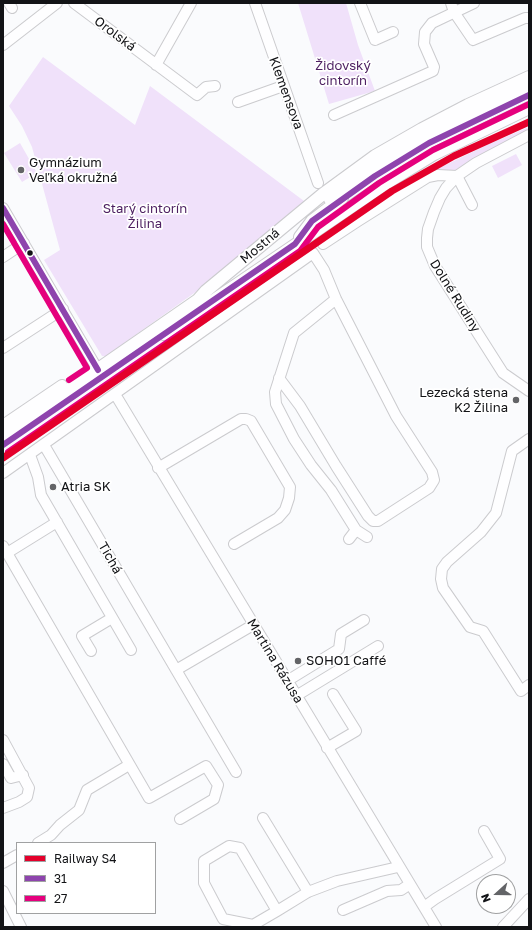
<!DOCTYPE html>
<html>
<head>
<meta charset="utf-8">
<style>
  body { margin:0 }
  #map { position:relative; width:532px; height:930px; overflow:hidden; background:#fafbfd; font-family:"Golos Text",sans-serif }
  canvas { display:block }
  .frame { position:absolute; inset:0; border:4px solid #121316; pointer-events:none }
  .legend { position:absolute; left:16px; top:842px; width:140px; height:72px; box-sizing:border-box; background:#fff; border:1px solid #a0a1a2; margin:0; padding:5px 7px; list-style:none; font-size:12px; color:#121316 }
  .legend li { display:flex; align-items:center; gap:8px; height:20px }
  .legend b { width:20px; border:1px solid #a0a1a2 }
  .north { position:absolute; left:476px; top:874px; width:40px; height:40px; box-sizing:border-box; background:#fff; border:1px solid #a0a1a2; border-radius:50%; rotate:249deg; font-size:11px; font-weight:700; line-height:16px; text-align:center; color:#121316 }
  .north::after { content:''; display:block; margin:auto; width:14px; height:18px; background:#636467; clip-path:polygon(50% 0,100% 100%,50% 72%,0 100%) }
</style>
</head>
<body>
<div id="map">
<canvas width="532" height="930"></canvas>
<div class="frame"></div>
<ul class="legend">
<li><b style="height:5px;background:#e4002b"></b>Railway S4</li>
<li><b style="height:5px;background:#8e44ad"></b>31</li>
<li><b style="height:5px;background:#e5007d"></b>27</li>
</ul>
<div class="north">N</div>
</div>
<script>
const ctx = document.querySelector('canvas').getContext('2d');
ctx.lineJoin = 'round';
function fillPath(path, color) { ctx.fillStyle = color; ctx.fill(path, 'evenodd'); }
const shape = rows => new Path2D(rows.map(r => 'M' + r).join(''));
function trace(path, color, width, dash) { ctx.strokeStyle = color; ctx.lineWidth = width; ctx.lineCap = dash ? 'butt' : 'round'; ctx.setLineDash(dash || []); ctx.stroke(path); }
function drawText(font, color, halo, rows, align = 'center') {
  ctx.font = font + ' "Golos Text",sans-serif'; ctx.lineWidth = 3.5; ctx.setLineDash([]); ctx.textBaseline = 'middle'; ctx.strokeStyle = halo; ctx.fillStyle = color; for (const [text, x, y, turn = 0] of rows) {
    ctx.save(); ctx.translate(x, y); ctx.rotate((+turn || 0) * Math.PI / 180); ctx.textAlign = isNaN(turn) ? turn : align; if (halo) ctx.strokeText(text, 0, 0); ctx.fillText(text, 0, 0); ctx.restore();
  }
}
const green = shape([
  [298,3,346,3,358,45,375,91,329,104],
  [43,57,135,125,150,86,304,201,197,291,106,356,102,356,44,260,60,250,32,147,22,126,9,106],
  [529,127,529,131,455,171,431,172,491,143],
  [20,143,37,173,22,182,4,153],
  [516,154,522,165,498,178,492,166]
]);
const minor = shape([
  [9,3,12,8],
  [74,3,197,95,206,87,215,86],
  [255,3,318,183],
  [360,3,375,40,393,32],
  [451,3,454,12,473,40,525,18,529,18],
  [3,45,57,3],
  [156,65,191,3],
  [238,102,283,86],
  [334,115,433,71,434,67,424,44,425,32,432,23,474,3],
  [529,135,476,163,457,176,446,188,440,198,434,212,428,229,427,238,427,247,435,266,503,373,529,391],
  [3,208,98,370],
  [323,244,358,221,428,177,438,175,457,176,472,205],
  [3,257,24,243],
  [336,299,294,333,275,392,276,404,294,439,311,465,331,490,356,530,367,537],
  [3,348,63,309],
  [115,394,436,927],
  [3,425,62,385],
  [529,439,512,451,496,513,481,532,447,562,442,569,441,579,443,588,470,627,483,631,521,691,529,685],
  [44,445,236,772],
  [30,455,38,477,41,495,131,650],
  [158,468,241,419,246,419,251,421,290,487,289,498,285,510,278,518,234,544],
  [3,473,313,253,324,270,336,299,396,416,432,472,434,480,429,488,378,521,373,521,368,516,336,466,300,406,279,378],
  [349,539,356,530],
  [3,546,149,798,206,766,218,785,214,799,180,819],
  [7,553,57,522],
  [91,651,82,636,112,618],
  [176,670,253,625],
  [287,681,339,649,341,634,364,620],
  [296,696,378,646],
  [3,740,29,788,27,797,19,802,3,808],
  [327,748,356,731,333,694],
  [3,764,11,778,23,775],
  [263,818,308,892],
  [38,843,51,835,60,825,79,810,87,790,129,765],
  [3,863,17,855],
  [3,891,21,927],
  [424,907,435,899,500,859,484,831],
  [343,910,387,891,401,890,410,884],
  [277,911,240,848,229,846,204,861,204,883,223,919,253,925,277,911,308,892,337,881,398,867],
  [503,927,529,899]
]);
const major = shape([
  [330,199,381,164,426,138,529,88],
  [300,237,312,221,342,198],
  [164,334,382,186,434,154,529,108],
  [3,435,198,300,206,291,323,194,375,156,422,129,468,105,529,77]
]);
const bus1 = shape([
  [3,208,98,370],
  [3,445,295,244,312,221,375,176,429,143,529,95]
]);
const bus2 = shape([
  [3,224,87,368,69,380],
  [8,452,300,251,318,227,379,183,433,150,529,104]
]);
const rail1 = shape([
  [3,458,392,191,454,156,529,122]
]);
const markers = [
  [21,170,4,"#636467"],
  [30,253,3.5,"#121316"],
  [516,400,4,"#636467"],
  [53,487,4,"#636467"],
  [298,661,4,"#636467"]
];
const streetNames = [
  ["Orolská",115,34,37],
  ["Klemensova",286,93,70],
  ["Mostná",260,246,-40],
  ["Dolné Rudiny",455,296,58],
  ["Tichá",110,558,60],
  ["Martina Rázusa",275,661,59]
];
const parkNames = [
  ["Židovský",343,66],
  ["cintorín",343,81],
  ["Starý cintorín",145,209],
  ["Žilina",145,224]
];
const poiNames = [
  ["Gymnázium",29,163],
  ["Veľká okružná",29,178],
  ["Lezecká stena",508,393,"right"],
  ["K2 Žilina",508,408,"right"],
  ["Atria SK",61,487],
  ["SOHO1 Caffé",306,661]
];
fillPath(green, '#f0e1fa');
trace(minor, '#cbcbce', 12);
trace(major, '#cbcbce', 14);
trace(minor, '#fefeff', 10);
trace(major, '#fefeff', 12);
trace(bus1, '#8e44ad', 6);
trace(bus2, '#e5007d', 6);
trace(rail1, '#e4002b', 7);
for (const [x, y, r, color] of markers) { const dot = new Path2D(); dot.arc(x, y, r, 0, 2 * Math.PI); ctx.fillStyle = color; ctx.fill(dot); trace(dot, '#fff', 1.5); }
drawText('13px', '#121316', '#fff', streetNames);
drawText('13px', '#4d1f61', '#fff', parkNames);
drawText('13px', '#121316', '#fff', poiNames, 'left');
</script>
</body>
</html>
